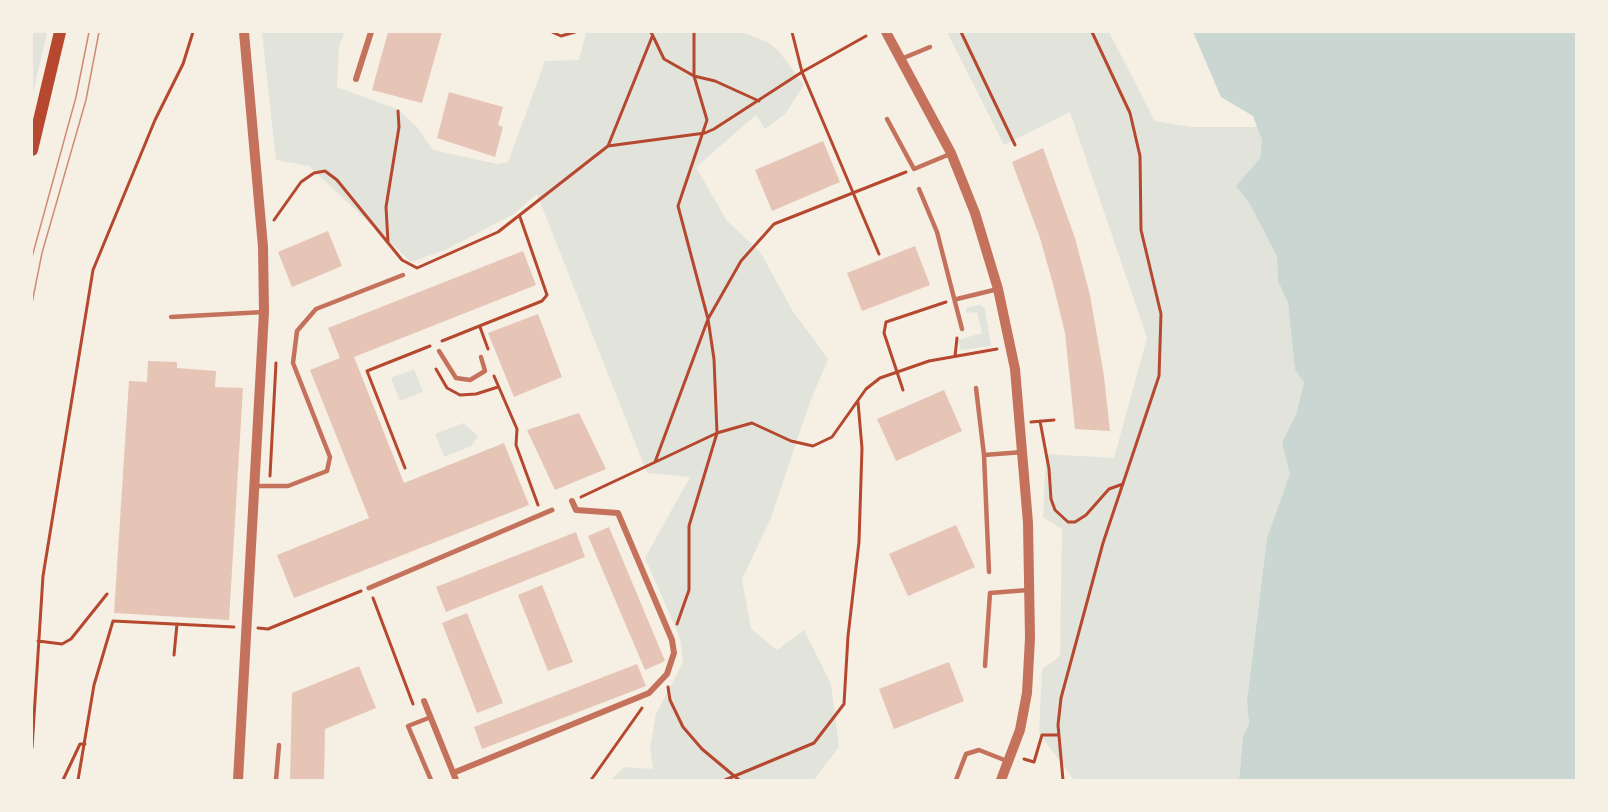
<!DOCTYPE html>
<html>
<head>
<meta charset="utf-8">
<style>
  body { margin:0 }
  #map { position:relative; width:1608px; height:812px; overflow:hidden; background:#f6efe4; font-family:"PT Sans",sans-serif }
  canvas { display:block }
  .frame { position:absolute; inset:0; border:33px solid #f6efe4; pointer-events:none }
</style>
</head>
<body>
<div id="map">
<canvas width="1608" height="812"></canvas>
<div class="frame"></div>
</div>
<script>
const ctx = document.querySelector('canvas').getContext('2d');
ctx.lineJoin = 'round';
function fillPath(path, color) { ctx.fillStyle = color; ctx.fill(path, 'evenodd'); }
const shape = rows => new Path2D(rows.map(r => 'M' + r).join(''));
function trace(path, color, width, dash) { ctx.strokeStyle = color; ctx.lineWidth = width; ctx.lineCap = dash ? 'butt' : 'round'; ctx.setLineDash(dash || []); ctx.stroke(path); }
const green = shape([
  [33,32,47,32,32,98,32,40],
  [262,32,345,32,339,46,337,87,397,109,417,127,433,150,497,164,508,162,545,61,579,60,586,32,742,32,767,42,778,50,804,85,785,114,765,129,756,115,696,167,727,221,761,253,792,310,828,359,810,402,770,520,742,579,751,629,777,650,804,630,831,684,839,747,814,780,610,780,625,767,653,769,650,748,656,714,683,662,680,638,645,558,690,477,647,473,537,194,514,214,445,250,411,262,309,166,276,160],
  [947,32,1109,32,1155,121,1191,127,1257,127,1262,140,1260,158,1236,186,1251,206,1277,257,1278,281,1288,303,1295,370,1304,381,1296,415,1282,442,1291,474,1267,538,1247,701,1249,724,1243,737,1239,780,1074,780,1039,733,1042,669,1060,656,1062,529,1043,517,1046,454,1114,458,1147,338,1070,112,1004,145],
  [980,305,985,309,991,346,961,350,958,340,982,333,977,312,966,313,966,308],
  [414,369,423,392,400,401,391,378],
  [463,423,478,436,471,446,444,457,435,434]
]);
const water = shape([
  [1193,32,1576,32,1576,780,1239,780,1243,737,1249,724,1247,701,1267,538,1290,474,1282,442,1296,415,1304,382,1295,370,1288,303,1278,281,1277,257,1251,206,1236,186,1260,158,1262,140,1253,116,1221,97]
]);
const building = shape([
  [388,32,442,32,422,103,372,90],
  [449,92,503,107,498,125,503,127,495,157,437,138],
  [823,141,840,182,772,211,755,170],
  [1043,148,1075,238,1090,295,1104,376,1110,431,1075,429,1065,333,1053,284,1040,238,1012,162],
  [328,231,342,266,292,287,278,252],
  [915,246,930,285,862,311,847,273],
  [523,251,536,285,354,357,404,483,504,443,529,505,294,598,277,555,369,518,310,370,340,358,328,328],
  [538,314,562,377,514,397,488,333],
  [148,361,177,362,177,368,216,371,215,387,243,388,229,620,114,613,129,381,147,382],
  [944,390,962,431,896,461,877,419],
  [579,413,606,469,555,490,527,430],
  [956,525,975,567,908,596,889,554],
  [609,527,665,661,645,670,588,536],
  [576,532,585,557,446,612,436,587],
  [542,585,573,662,548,671,518,595],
  [467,613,503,703,477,713,442,623],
  [949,662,964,701,894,729,879,689],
  [637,664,646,686,482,749,474,727],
  [359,666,376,708,325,729,324,780,290,780,292,693]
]);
const path = shape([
  [552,32,561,36,575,32],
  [651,32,664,59,694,76,707,120,678,206,708,319,714,359,717,433,689,526,689,590,677,624],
  [694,32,694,76,715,81,759,101],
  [792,32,802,72,879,254],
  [961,32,1015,145],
  [608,146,652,37],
  [274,220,301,182,314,173,325,171,337,180,402,260,417,268,498,232,608,146,705,133,714,129,802,72,866,36],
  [388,242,386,207,399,127,398,111],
  [480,327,488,349],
  [442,341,542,301,547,295,520,217],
  [955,356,957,338],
  [436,369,447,388,460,395,476,394,498,387],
  [494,376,517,429,516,445,538,505],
  [903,390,884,333,886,322,946,302],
  [1040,421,1049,469,1051,499,1055,510,1068,522,1075,522,1086,515,1109,489,1123,484],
  [1031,422,1054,420],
  [655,462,708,319,741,261,774,224,906,172],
  [405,468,367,371,430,346],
  [270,476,276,363],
  [581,497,717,433,752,423,791,441,813,446,832,437,866,389,880,378,929,361,997,349],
  [373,598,413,704],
  [258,628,268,629,361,591],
  [38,641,62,644,71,639,107,594],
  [174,655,177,624],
  [668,687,670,700,683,727,702,749,739,780],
  [32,748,43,576,93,270,155,120,183,64,193,32],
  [1024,759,1034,762,1042,735,1059,735],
  [63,780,80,744,85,744],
  [78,780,94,685,113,621,234,627],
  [591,780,642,708],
  [725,780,814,743,844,704,848,636,859,542,862,448,858,402],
  [1063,780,1058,725,1061,698,1103,543,1159,376,1161,314,1141,230,1140,156,1130,113,1092,32]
]);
const service = shape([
  [901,59,930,47],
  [887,119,914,169,950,154],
  [919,189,937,232,962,329],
  [957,299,998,289],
  [171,317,264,312],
  [439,351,456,378,470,380,485,371,481,357],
  [976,388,984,455,989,572],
  [984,455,1023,452],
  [256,486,288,486,327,471,330,457,293,363,297,331,316,309,403,275],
  [985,666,990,593,1028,590],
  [431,717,408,726,431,780],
  [276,780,279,745],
  [956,780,966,754,979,750,1007,761]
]);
const pedestrian = shape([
  [369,588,552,510]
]);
const minor = shape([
  [356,79,371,32],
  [424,701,456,780],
  [453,773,649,693,667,674,674,653,672,640,618,513,576,510,572,501]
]);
const tertiary = shape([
  [886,32,951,153,975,213,998,289,1015,369,1028,523,1030,638,1027,693,1020,730,1001,780],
  [238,780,264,312,263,247,244,32]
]);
const secondary = shape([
  [32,150,60,32]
]);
const tram = shape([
  [32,257,76,97,89,32],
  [32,303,42,253,86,100,99,32]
]);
fillPath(green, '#e2e4dc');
fillPath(water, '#c9d6d2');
fillPath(building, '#e6c5b7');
trace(path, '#b5482f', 3);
trace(service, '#c5725c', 4.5);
trace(pedestrian, '#c5725c', 5);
trace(minor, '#c5725c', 6);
trace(tertiary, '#c5725c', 10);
trace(secondary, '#b5482f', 12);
trace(tram, '#cf8b77', 1.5);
</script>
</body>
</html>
